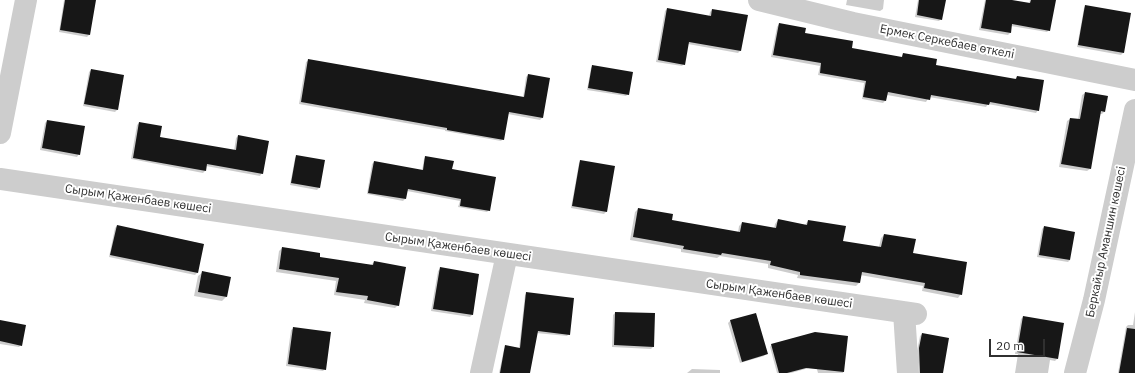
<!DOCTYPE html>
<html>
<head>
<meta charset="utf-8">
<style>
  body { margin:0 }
  #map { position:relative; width:1135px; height:373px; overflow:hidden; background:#fff; font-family:"IBM Plex Sans",sans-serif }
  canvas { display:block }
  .scale { position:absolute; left:989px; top:339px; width:56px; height:18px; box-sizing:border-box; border:2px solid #303030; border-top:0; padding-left:5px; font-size:12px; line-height:14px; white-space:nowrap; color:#303030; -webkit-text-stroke:3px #fff; paint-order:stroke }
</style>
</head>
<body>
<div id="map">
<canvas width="1135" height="373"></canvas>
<div class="scale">20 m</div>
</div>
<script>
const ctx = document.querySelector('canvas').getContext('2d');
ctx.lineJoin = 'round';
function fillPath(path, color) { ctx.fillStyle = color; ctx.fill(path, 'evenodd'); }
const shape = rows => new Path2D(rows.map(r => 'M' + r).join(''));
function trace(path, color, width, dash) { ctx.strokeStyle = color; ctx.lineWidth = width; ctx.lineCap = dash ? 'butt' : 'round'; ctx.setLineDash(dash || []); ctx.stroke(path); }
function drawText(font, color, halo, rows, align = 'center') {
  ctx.font = font + ' "IBM Plex Sans",sans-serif'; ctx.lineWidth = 4; ctx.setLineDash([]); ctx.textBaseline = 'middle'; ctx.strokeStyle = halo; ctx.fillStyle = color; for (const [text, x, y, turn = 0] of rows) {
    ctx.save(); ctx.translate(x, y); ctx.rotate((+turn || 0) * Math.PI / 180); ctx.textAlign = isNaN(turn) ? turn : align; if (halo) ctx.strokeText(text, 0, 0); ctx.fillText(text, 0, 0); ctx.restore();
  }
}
const shadow = shape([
  [64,0,95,0,89,35,87,37,59,32],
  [847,0,884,0,883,9,880,11,846,5],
  [918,0,945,0,941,19,939,21,915,17],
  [985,0,1006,0,1029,4,1030,0,1055,0,1049,30,1047,32,1011,26,1010,33,1008,35,979,30],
  [1086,6,1130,14,1123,53,1121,55,1077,47,1084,8],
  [667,9,709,17,710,12,712,10,746,16,740,51,738,53,688,44,684,64,682,66,656,62,665,11],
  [779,24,851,49,901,58,903,54,935,66,1014,80,1017,77,1038,110,1036,113,988,104,986,107,929,97,926,102,887,95,885,101,883,103,862,99,864,83,818,75,820,66,771,57,777,27],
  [309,60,523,98,526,77,528,75,542,118,540,120,508,114,503,139,501,141,445,131,445,130,299,104,306,62],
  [593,66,628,94,626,96,587,90,591,68],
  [91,70,117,110,115,112,83,106,89,72],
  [1085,93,1107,96,1104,112,1102,114,1099,114,1090,169,1087,171,1059,167,1067,121,1070,119,1078,120,1082,95],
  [47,121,79,154,77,157,40,150,45,123],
  [139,123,159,138,234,151,236,138,238,136,262,173,260,176,206,166,205,171,203,173,131,159,137,125],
  [297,156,319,188,317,190,290,185,295,158],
  [426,157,451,170,489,210,487,212,458,207,460,201,407,191,405,199,403,201,367,194,372,164,374,162,422,171,424,159],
  [581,161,606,212,604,214,571,208,579,163],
  [638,209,670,221,738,233,739,226,742,223,774,229,775,224,778,220,805,225,808,221,842,242,879,247,881,238,884,235,912,254,961,294,958,298,922,291,923,286,860,275,859,283,856,286,797,278,798,275,768,268,768,264,720,256,717,258,681,252,681,249,630,240,635,212],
  [117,226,203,244,197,273,195,275,109,257,115,228],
  [1044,227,1070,260,1068,262,1037,257,1042,229],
  [282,248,319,258,371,265,374,262,398,305,395,308,364,303,365,300,334,295,336,281,276,272,279,251],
  [440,269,472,315,470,317,431,311,438,271],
  [203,272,230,277,226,297,222,301,194,296,198,276],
  [527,293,569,334,567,336,536,333,529,373,499,373,504,349,506,347,519,349,525,295],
  [1135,312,1135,373,1118,373,1126,327,1128,325,1133,325],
  [615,313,653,347,651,349,612,347,613,315],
  [755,314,766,354,764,356,740,363,728,323,730,321],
  [1023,317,1057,359,1055,361,1050,360,1048,373,1015,373,1018,354,1015,354,1021,319],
  [0,321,21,345,19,347,0,344],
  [294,328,325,369,323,371,286,366,291,330],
  [922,334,942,373,919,373,917,351,920,336],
  [847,337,843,373,818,373,816,366,791,373,777,373,770,347,772,344],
  [692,369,720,370,720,373,687,373]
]);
const building = shape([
  [65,0,96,0,90,35,60,30],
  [919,0,946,0,942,20,917,15],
  [986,0,1012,0,1030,3,1031,0,1056,0,1050,31,1012,24,1011,33,981,28],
  [1085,5,1131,13,1124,53,1078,45],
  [667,8,711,16,712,9,748,15,741,51,689,42,685,65,658,60],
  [779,23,806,28,805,33,853,41,852,48,902,57,903,53,937,59,936,65,1016,79,1017,76,1044,80,1039,111,990,102,989,105,931,95,930,100,888,92,886,101,863,97,866,81,820,73,821,63,773,55],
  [308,59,524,97,528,74,550,78,543,118,509,112,504,140,447,130,447,128,301,102],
  [592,65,633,72,629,95,588,88],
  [91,69,124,75,118,110,84,104],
  [1085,92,1108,96,1105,112,1101,111,1091,169,1061,164,1070,118,1080,119],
  [47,120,85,126,80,155,42,148],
  [139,122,162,126,160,137,236,150,238,135,269,141,263,174,207,164,206,171,133,158],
  [296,155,325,160,320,188,291,183],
  [425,156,454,161,452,169,496,177,490,211,460,206,461,199,408,189,406,199,368,193,374,161,423,170],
  [580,160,615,166,607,212,572,206],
  [638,208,673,214,672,220,740,232,742,222,776,228,778,219,807,225,808,220,846,226,843,241,881,247,884,234,916,239,913,253,967,262,962,295,924,288,925,283,862,272,860,283,800,275,800,272,770,265,771,261,722,253,721,255,683,249,684,246,633,237],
  [117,225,204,244,198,273,110,255],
  [1044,226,1075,232,1070,260,1039,255],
  [282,247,320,253,320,257,373,265,374,261,406,267,399,306,367,300,368,296,336,292,339,278,279,269],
  [440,267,479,274,473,315,433,309],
  [202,271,231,277,227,297,198,292],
  [526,292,574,298,570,335,538,331,530,373,500,373,505,345,520,348],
  [615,312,655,313,654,347,614,345],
  [756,313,768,354,742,362,730,320],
  [1023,316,1064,323,1058,359,1017,352],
  [0,320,26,325,22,346,0,341],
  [293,327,331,332,326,370,288,364],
  [1127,328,1135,329,1135,373,1119,373],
  [815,332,848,336,844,372,806,368,787,373,779,373,771,344],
  [922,333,949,338,943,373,920,373,919,348]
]);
const minor = shape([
  [759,0,853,23,1135,80],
  [0,133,26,0],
  [0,179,916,314],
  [904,312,908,373],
  [481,373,507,254],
  [1075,373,1094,300,1135,110]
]);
const streetNames = [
  ["Ермек Серкебаев өткелі",947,42,11],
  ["Сырым Қаженбаев көшесі",138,199,8],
  ["Беркайыр Аманшин көшесі",1106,242,-78],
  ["Сырым Қаженбаев көшесі",458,247,8],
  ["Сырым Қаженбаев көшесі",779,294,8]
];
fillPath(shadow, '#0003');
fillPath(building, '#171717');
trace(minor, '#cdcdcd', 22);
drawText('12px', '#303030', '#fff', streetNames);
</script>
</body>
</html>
